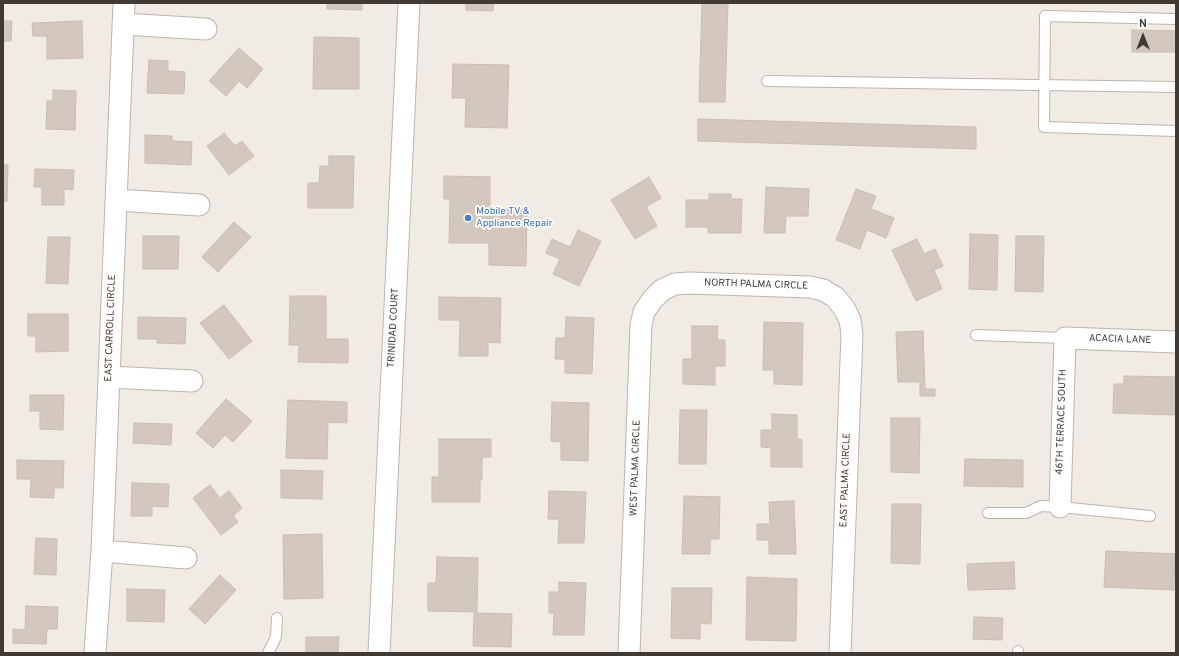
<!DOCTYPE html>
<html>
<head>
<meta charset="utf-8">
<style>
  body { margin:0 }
  #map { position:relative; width:1179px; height:656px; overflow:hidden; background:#f0ebe4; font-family:Overpass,sans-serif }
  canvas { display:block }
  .frame { position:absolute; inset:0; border:4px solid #423b35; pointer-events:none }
  .north { position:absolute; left:1123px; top:16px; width:40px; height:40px; -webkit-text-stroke:3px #fff; paint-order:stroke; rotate:0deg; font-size:11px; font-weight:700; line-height:16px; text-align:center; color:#423b35 }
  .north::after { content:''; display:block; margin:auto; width:14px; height:18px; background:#423b35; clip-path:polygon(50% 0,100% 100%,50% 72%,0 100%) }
</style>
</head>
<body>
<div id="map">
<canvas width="1179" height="656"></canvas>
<div class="frame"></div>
<div class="north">N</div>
</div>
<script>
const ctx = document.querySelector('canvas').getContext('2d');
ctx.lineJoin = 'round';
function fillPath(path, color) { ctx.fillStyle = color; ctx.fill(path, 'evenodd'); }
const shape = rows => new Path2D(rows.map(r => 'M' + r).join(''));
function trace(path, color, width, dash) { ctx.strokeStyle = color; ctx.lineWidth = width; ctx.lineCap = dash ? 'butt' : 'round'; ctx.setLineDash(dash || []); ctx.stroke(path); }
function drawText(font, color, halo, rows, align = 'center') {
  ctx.font = font + ' Overpass,sans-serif'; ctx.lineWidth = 3.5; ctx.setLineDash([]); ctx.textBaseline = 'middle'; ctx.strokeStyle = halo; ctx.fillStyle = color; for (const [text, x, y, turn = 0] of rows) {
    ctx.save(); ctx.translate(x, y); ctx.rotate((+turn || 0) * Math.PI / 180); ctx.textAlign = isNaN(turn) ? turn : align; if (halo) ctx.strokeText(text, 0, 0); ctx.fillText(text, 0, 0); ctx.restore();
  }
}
const building = shape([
  [327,3,362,3,362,10,327,9,327,3],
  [466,3,494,3,493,11,466,10,466,3],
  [702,3,728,3,725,102,699,102,702,3],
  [3,21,12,21,11,41,4,41,3,55,3,21],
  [82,21,83,58,47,59,47,36,33,36,32,23,82,21],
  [1132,30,1176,31,1176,52,1132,52,1132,30],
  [314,37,359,38,359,89,313,89,314,37],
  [239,48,263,69,247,88,239,81,226,96,209,81,239,48],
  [149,60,168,61,168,71,185,72,184,94,147,93,149,60],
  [453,64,509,65,507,128,465,127,466,98,452,98,453,64],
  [53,90,76,91,75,130,46,129,47,101,53,101,53,90],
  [698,119,976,127,976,149,698,141,698,119],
  [224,133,235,146,242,141,254,156,229,175,207,146,224,133],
  [145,135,172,136,172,141,192,142,191,165,145,163,145,135],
  [329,156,354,156,353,208,308,208,308,183,319,183,320,166,329,166,329,156],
  [3,165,8,165,7,201,3,201,3,165],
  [35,169,74,170,73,190,64,189,64,205,42,205,42,187,34,187,35,169],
  [444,176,490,177,490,208,527,209,526,266,489,265,489,243,449,243,450,199,444,199,444,176],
  [649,177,661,198,646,207,657,226,635,239,611,200,649,177],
  [766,187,809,189,808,216,786,216,785,233,764,233,766,187],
  [856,189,876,196,871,209,894,218,886,238,867,230,860,249,836,240,856,189],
  [709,194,731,194,731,199,742,199,741,233,708,233,708,227,686,227,686,200,709,200,709,194],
  [234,222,251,237,218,272,202,257,234,222],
  [578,230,601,241,579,286,553,274,560,259,546,253,552,239,570,247,578,230],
  [970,234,998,235,997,290,969,289,970,234],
  [143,236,179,236,178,269,143,269,143,236],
  [1016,236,1044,236,1043,292,1015,291,1016,236],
  [48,237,70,237,68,284,46,283,48,237],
  [917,239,924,254,935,249,943,266,934,270,942,289,916,301,892,250,917,239],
  [290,296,326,296,326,339,348,339,348,363,298,362,299,345,289,345,290,296],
  [439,297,501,298,500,343,488,342,488,356,459,356,460,320,439,320,439,297],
  [224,305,252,341,229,359,200,323,224,305],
  [28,314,68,314,68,351,36,352,36,336,28,336,28,314],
  [138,317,186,318,185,344,157,343,157,339,138,339,138,317],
  [566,317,594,318,592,374,565,373,565,359,555,359,556,338,565,338,566,317],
  [764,322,803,323,802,385,774,384,774,370,763,370,764,322],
  [692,326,718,326,717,340,725,340,725,366,715,366,715,385,683,384,683,359,692,359,692,326],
  [923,331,925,389,935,389,935,396,920,396,920,382,898,382,896,332,923,331],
  [1124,376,1176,377,1176,415,1113,413,1114,384,1124,384,1124,376],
  [30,395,64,395,63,430,40,429,40,411,30,411,30,395],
  [226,399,252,421,233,442,225,435,213,448,196,433,226,399],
  [288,400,347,402,347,423,328,422,327,459,286,458,288,400],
  [552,402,589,403,588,461,561,460,561,442,551,441,552,402],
  [680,410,707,410,706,464,679,464,680,410],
  [772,414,797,415,797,439,802,440,802,467,771,467,771,448,761,447,761,430,772,430,772,414],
  [891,418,920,418,919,473,891,472,891,418],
  [134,423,172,424,171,445,133,443,134,423],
  [439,439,491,439,491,457,482,457,482,480,480,480,480,502,432,502,432,477,439,477,439,439],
  [965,459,1023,460,1023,487,964,486,965,459],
  [17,460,64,461,63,488,54,488,54,498,30,497,31,479,17,479,17,460],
  [281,470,323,471,322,499,281,498,281,470],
  [132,483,169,484,168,507,152,506,152,516,131,516,132,483],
  [210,485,238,522,221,535,193,498,210,485],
  [229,491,242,508,234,515,221,497,229,491],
  [549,491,586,492,584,543,558,543,559,519,548,519,549,491],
  [684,496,720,497,719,539,710,539,710,554,682,554,684,496],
  [794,501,796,554,769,554,769,540,757,540,757,524,770,524,769,502,794,501],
  [892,504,921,504,920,564,891,563,892,504],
  [322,534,323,598,284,599,283,535,322,534],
  [36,538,57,539,56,575,34,574,36,538],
  [1106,551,1175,554,1174,590,1104,587,1106,551],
  [437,557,478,558,477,612,428,611,428,583,436,583,437,557],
  [1014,562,1015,589,968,590,967,564,1014,562],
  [220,575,236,590,205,624,189,609,220,575],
  [747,577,797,579,796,641,746,640,747,577],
  [559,582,586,583,584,635,553,635,554,613,549,613,549,592,559,592,559,582],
  [672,588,712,588,711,624,700,623,700,639,671,638,672,588],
  [127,589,165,590,164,622,127,621,127,589],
  [26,606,58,607,57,629,47,629,46,644,13,643,13,629,25,630,26,606],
  [474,613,512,614,511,647,473,646,474,613],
  [974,617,1003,618,1002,640,973,639,974,617],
  [306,637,339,637,338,653,306,653,306,637]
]);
const lane = shape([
  [1176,19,1045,16,1044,127,1176,131],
  [767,81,1176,87],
  [976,335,1065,338],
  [988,513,1026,513,1041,506,1060,507,1150,516],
  [268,653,276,637,277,618],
  [1018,653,1018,651]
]);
const street = shape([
  [123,24,206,29],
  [116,200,199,205],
  [109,377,192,381],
  [1060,507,1065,338,1176,342],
  [102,551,186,558],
  [95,653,102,551,124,3],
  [379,653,409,3],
  [629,653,641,325,644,312,652,300,662,290,675,284,689,283,810,287,823,290,835,297,844,308,850,320,852,334,840,653]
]);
const markers = [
  [468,218,4,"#3f7fe0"]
];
const shopNames = [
  ["Mobile TV &",476,212],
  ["Appliance Repair",476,224]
];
const streetNames = [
  ["NORTH PALMA CIRCLE",756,285,2],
  ["EAST CARROLL CIRCLE",111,328,-88],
  ["TRINIDAD COURT",394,328,-87],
  ["ACACIA LANE",1120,340,2],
  ["46TH TERRACE SOUTH",1062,422,-88],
  ["WEST PALMA CIRCLE",636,468,-88],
  ["EAST PALMA CIRCLE",846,480,-88]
];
fillPath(building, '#d4c8be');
trace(building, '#cbbcaf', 1);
trace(lane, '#beb4ab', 12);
trace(street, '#beb4ab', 23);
trace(lane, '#fff', 10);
trace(street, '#fff', 21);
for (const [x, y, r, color] of markers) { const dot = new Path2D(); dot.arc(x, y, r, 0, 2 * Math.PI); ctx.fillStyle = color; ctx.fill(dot); trace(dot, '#fff', 1.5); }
drawText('10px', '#366cbe', '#fff', shopNames, 'left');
drawText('10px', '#423b35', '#fff', streetNames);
</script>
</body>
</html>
